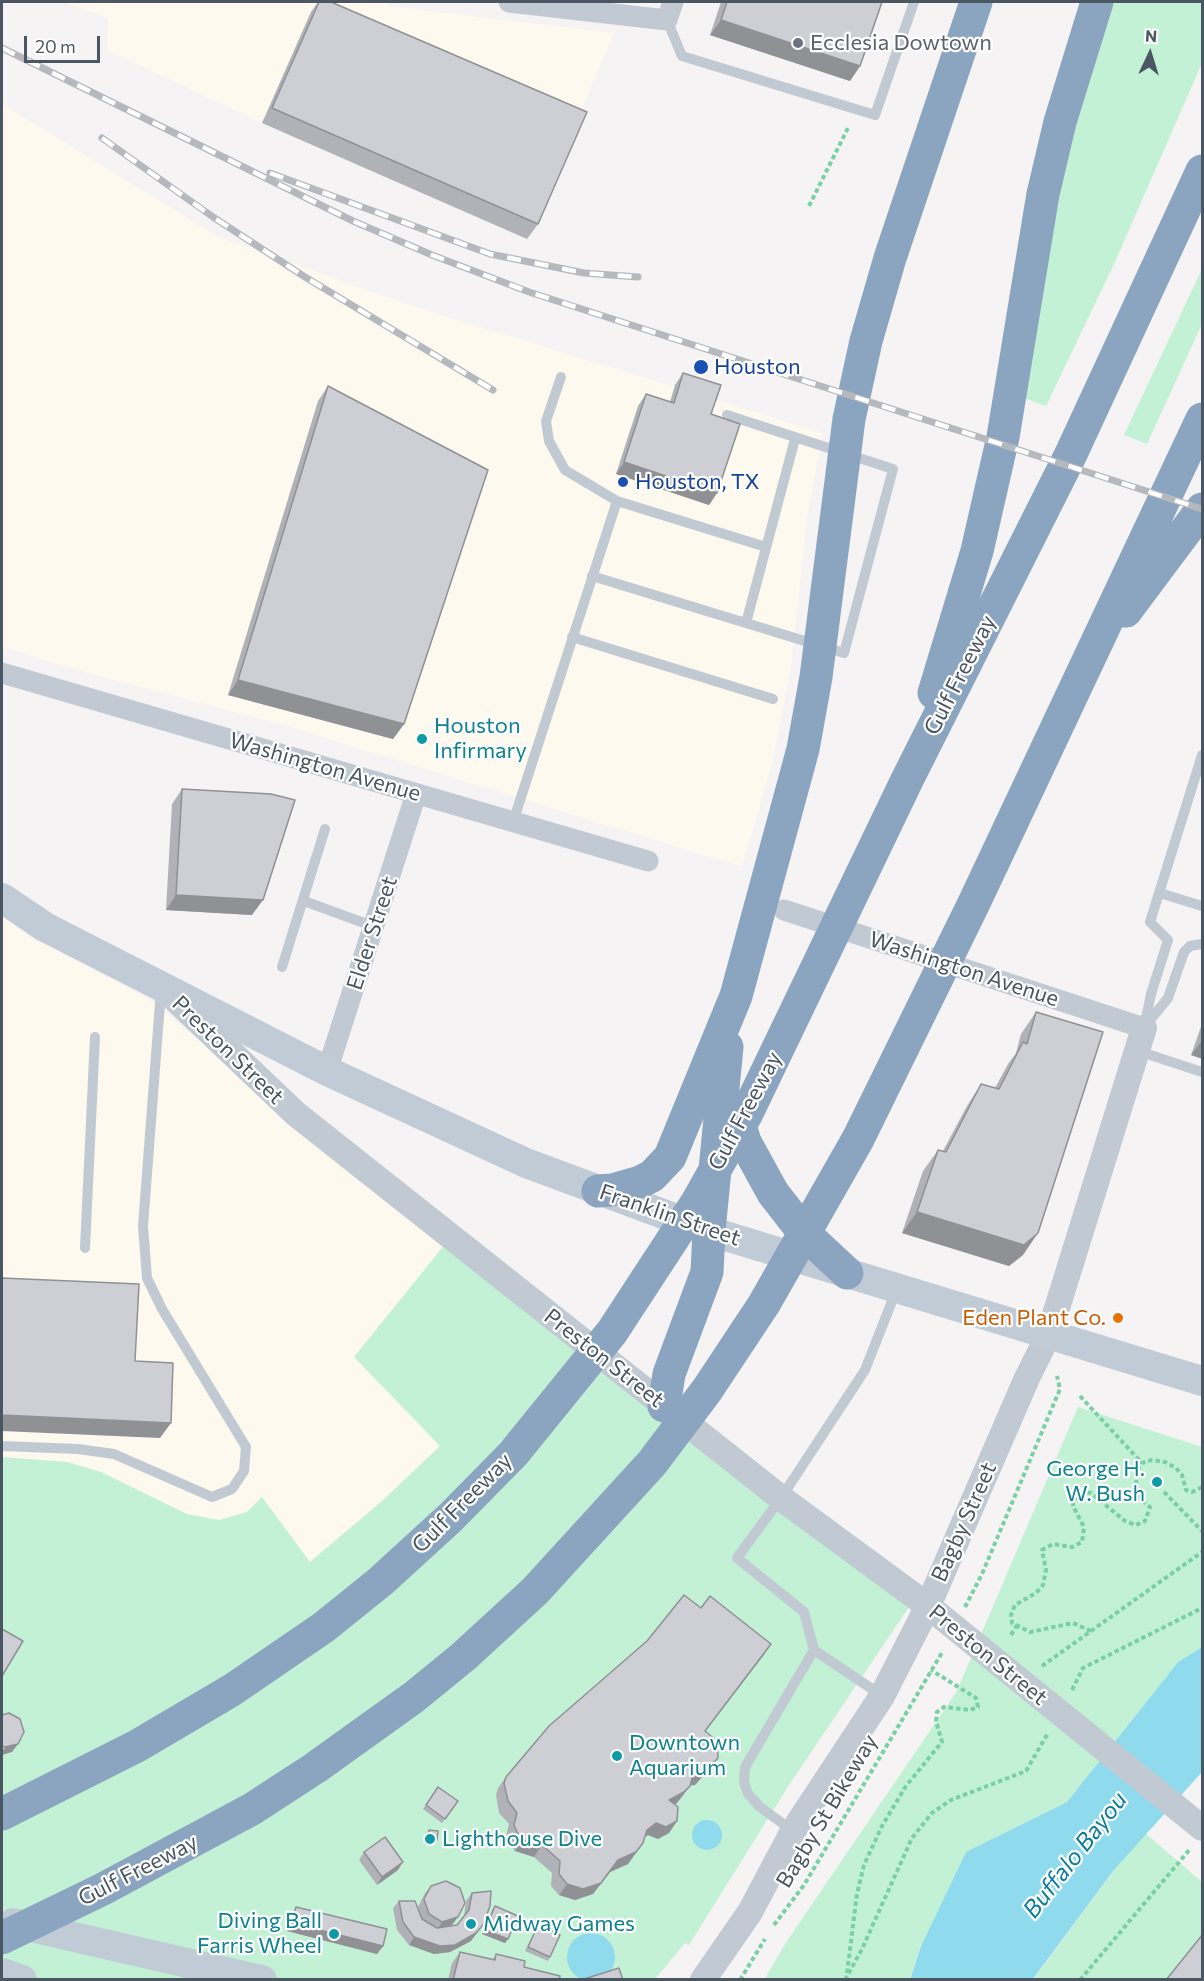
<!DOCTYPE html>
<html>
<head>
<meta charset="utf-8">
<style>
  body { margin:0 }
  #map { position:relative; width:1204px; height:1981px; overflow:hidden; background:#f5f3f3; font-family:Commissioner,sans-serif }
  canvas { display:block }
  .frame { position:absolute; inset:0; border:3px solid #4a5661; pointer-events:none }
  .north { position:absolute; left:1120px; top:24px; width:60px; height:60px; -webkit-text-stroke:4px #fff; paint-order:stroke; rotate:4deg; font-size:16px; font-weight:700; line-height:24px; text-align:center; color:#4a5661 }
  .north::after { content:''; display:block; margin:auto; width:21px; height:27px; background:#4a5661; clip-path:polygon(50% 0,100% 100%,50% 72%,0 100%) }
  .scale { position:absolute; left:24px; top:36px; width:76px; height:27px; box-sizing:border-box; border:3px solid #4a5661; border-top:0; padding-left:8px; font-size:18px; line-height:21px; white-space:nowrap; color:#4a5661; -webkit-text-stroke:4px #fff; paint-order:stroke }
</style>
</head>
<body>
<div id="map">
<canvas width="1204" height="1981"></canvas>
<div class="frame"></div>
<div class="north">N</div>
<div class="scale">20 m</div>
</div>
<script>
const ctx = document.querySelector('canvas').getContext('2d');
ctx.lineJoin = 'round';
function fillPath(path, color) { ctx.fillStyle = color; ctx.fill(path, 'evenodd'); }
const shape = rows => new Path2D(rows.map(r => 'M' + r).join(''));
function trace(path, color, width, dash) { ctx.strokeStyle = color; ctx.lineWidth = width; ctx.lineCap = dash ? 'butt' : 'round'; ctx.setLineDash(dash || []); ctx.stroke(path); }
function drawText(font, color, halo, rows, align = 'center') {
  ctx.font = font + ' Commissioner,sans-serif'; ctx.lineWidth = 4.5; ctx.setLineDash([]); ctx.textBaseline = 'middle'; ctx.strokeStyle = halo; ctx.fillStyle = color; for (const [text, x, y, turn = 0] of rows) {
    ctx.save(); ctx.translate(x, y); ctx.rotate((+turn || 0) * Math.PI / 180); ctx.textAlign = isNaN(turn) ? turn : align; if (halo) ctx.strokeText(text, 0, 0); ctx.fillText(text, 0, 0); ctx.restore();
  }
}
const commercial = shape([
  [65,2,388,2,388,6,614,33,527,239,262,123,107,50,108,18],
  [2,104,217,236,403,303,823,433,807,517,791,668,773,760,742,867,283,725,88,673,2,647],
  [2,916,28,936,149,999,446,1243,355,1357,440,1446,382,1501,310,1562,262,1497,247,1512,219,1520,187,1514,101,1472,67,1462,2,1457]
]);
const green = shape([
  [1114,2,1202,2,1202,63,1114,264,1046,406,1024,398,1051,230,1074,122],
  [1202,269,1202,324,1147,444,1124,435],
  [446,1243,909,1607,789,1785,689,1945,685,1943,655,1979,2,1980,2,1457,67,1462,101,1472,187,1514,219,1520,247,1512,262,1497,310,1562,382,1501,440,1446,354,1357],
  [1078,1407,1202,1447,1202,1647,1178,1662,1067,1802,966,1852,921,1946,910,1979,764,1980,787,1941,957,1691],
  [1145,1833,1202,1882,1202,1937,1168,1979,1033,1980,1113,1871]
]);
const water = shape([
  [1202,1647,1202,1772,1113,1871,1033,1979,910,1980,921,1946,966,1852,1067,1802,1178,1662],
  '692 1835a15 15 0 1 1 30 0a15 15 0 1 1-30 0Z',
  '567 1957a24 24 0 1 1 48 0a24 24 0 1 1-48 0Z'
]);
const path = shape([
  [809,206,849,126],
  [1080,1396,1142,1463],
  [1164,1492,1202,1531],
  [965,1607,982,1574,1060,1389,1057,1376],
  [1091,1631,1073,1623,1030,1632,1012,1623,1011,1615,1015,1605,1036,1593,1043,1585,1046,1570,1042,1550,1053,1544,1072,1547,1082,1542,1084,1527,1073,1506,1073,1500,1084,1492,1091,1493,1125,1521,1136,1525,1145,1521,1150,1507,1139,1498,1135,1474,1142,1463,1152,1460,1165,1462,1176,1468,1182,1475,1186,1490,1192,1492,1202,1487],
  [1011,1635,1017,1625],
  [1042,1666,1202,1552],
  [1072,1690,1083,1668,1202,1608],
  [774,1925,804,1885,943,1651],
  [847,1973,857,1894,864,1865,882,1826,906,1786,942,1742,936,1721,937,1712,944,1707,970,1710,978,1707,976,1698,931,1670],
  [740,1980,765,1939],
  [845,1980,862,1949,912,1838,932,1813,951,1800,1026,1771,1048,1733],
  [1080,1980,1190,1849]
]);
const service = shape([
  [667,20,682,56,875,115,914,2],
  [561,377,546,421,549,441,565,470,617,501,766,547],
  [592,576,844,653,893,469,727,415],
  [746,623,795,439],
  [572,637,773,699],
  [513,822,617,501],
  [1160,893,1202,906],
  [304,901,375,927],
  [282,967,325,829],
  [1146,1025,1168,998,1184,952,1190,946,1202,944],
  [1144,1028,1151,994,1168,940,1150,922,1202,755],
  [1138,1051,1202,1072],
  [85,1248,95,1037],
  [2,1446,78,1449,114,1454,212,1497,232,1489,244,1471,246,1447,162,1309,147,1278,143,1226,161,990],
  [881,1695,814,1650,804,1612,737,1558,781,1498,865,1370,896,1291],
  [793,1831,760,1807,748,1794,744,1782,745,1767,814,1650]
]);
const minor = shape([
  [509,2,667,20,673,2],
  [2,673,648,861],
  [784,910,1144,1028],
  [327,1071,416,794]
]);
const tertiary = shape([
  [176,1000,296,1114,781,1498,928,1606,1202,1828],
  [703,1980,750,1912,793,1831,882,1696,928,1606,1027,1378,1049,1334,1144,1028]
]);
const secondary = shape([
  [2,898,45,927,327,1071,526,1163,709,1231,1202,1381],
  [13,1923,262,1980],
  [2,1973,22,1980]
]);
const motorway = shape([
  [1126,611,1202,509],
  [934,693,977,551,1003,437,1043,194,1060,122,1097,2],
  [736,1112,745,1142,773,1193,805,1234,847,1273],
  [598,1191,612,1190,640,1182,652,1176,670,1157,736,996,803,749,816,677,849,419,866,341,890,258,976,2],
  [664,1406,669,1374,707,1272,709,1231,727,1047],
  [2,1814,137,1746,232,1690,324,1627,381,1581,451,1517,513,1454,612,1332,697,1202,746,1115,907,780,1070,456,1202,171],
  [2,1938,103,1889,252,1809,315,1768,414,1697,463,1657,535,1591,652,1463,707,1390,764,1304,858,1139,974,903,1202,419]
]);
const rail = shape([
  [2,48,353,221,432,255,529,292,1202,509],
  [102,138,213,217,305,277,493,390],
  [270,173,490,254,584,273,638,277]
]);
const wall = shape([
  [318,2,331,2,538,224,527,239,262,123,311,12],
  [721,2,882,2,860,66,850,81,710,35],
  [683,373,711,414,717,493,709,505,616,474,638,406,646,394,670,402,675,385],
  [328,386,404,724,393,739,228,695,318,401],
  [182,789,252,915,166,910,172,804],
  [1036,1012,1023,1255,1009,1266,902,1233,923,1171,938,1150,943,1151,967,1106,981,1084,995,1088,1008,1064,1016,1053,1021,1034],
  [1203,1021,1203,1059,1191,1055],
  [701,1608,771,1644,705,1731,709,1769,695,1785,690,1785,682,1797,675,1805,677,1821,669,1833,658,1839,648,1835,645,1837,643,1843,628,1864,610,1872,593,1894,575,1900,559,1895,551,1886,552,1873,534,1857,515,1851,509,1844,506,1836,509,1824,499,1813,496,1795,498,1788,506,1777],
  [438,1787,458,1801,442,1823,423,1809],
  [429,1830,437,1840,434,1844,429,1845,425,1842,426,1834],
  [364,1852,398,1870,377,1885,359,1860],
  [431,1886,452,1925,446,1927,457,1925,464,1916,466,1901,472,1893,471,1941,450,1952,434,1954,409,1945,397,1930,393,1908,399,1901,422,1920,418,1907,425,1893],
  [495,1906,508,1939,505,1943,482,1934,492,1910],
  [296,1907,383,1946,377,1954,287,1931,291,1915],
  [538,1925,550,1957,548,1961,525,1951],
  [460,1952,492,1960,496,1954,524,1967,559,1980,448,1980,452,1963]
]);
const shadedWall = shape([
  [721,20,860,66,850,81,710,35],
  [624,462,717,493,709,505,616,474],
  [238,680,404,724,393,739,228,695],
  [176,895,263,900,252,915,166,910],
  [1203,1039,1203,1059,1191,1055],
  [917,1212,1038,1233,1023,1255,1009,1266,902,1233],
  [2,1415,171,1423,160,1438,2,1431],
  [771,1644,763,1656,697,1742,705,1731],
  [18,1744,12,1752,2,1755,2,1752,5,1747],
  [718,1758,709,1769,695,1785,685,1786,693,1775],
  [690,1786,676,1804,661,1811,669,1800],
  [677,1821,669,1833,658,1839,648,1835,639,1841,647,1830,656,1823],
  [437,1840,434,1844,429,1845,432,1841],
  [523,1840,542,1845,534,1857,515,1851],
  [643,1843,628,1864,610,1872,593,1894,575,1900,559,1895,567,1884,618,1860],
  [403,1862,398,1870,377,1885,382,1877],
  [458,1917,452,1925,437,1930,442,1922],
  [292,1923,383,1946,377,1954,287,1931],
  [483,1925,471,1941,450,1952,434,1954,409,1945,414,1937],
  [485,1930,508,1939,505,1943,482,1934]
]);
const building = shape([
  [319,2,331,2,587,112,538,224,272,108,319,2],
  [727,2,882,2,860,66,721,20,727,2],
  [683,373,721,385,711,414,740,424,717,493,624,462,646,394,674,403,683,373],
  [328,386,488,470,404,724,238,680,328,386],
  [182,789,271,794,295,800,263,900,176,895,182,789],
  [1036,1012,1103,1032,1038,1233,1024,1245,917,1212,938,1150,946,1152,981,1084,999,1089,1023,1042,1027,1044,1036,1012],
  [2,1278,139,1284,135,1361,173,1363,171,1423,2,1415,2,1278],
  [684,1595,701,1608,710,1596,771,1644,705,1731,717,1741,718,1758,703,1773,693,1775,690,1786,684,1792,669,1800,678,1807,677,1821,666,1827,656,1823,647,1830,643,1843,636,1852,618,1860,601,1883,583,1889,567,1884,559,1874,560,1861,542,1845,523,1840,517,1832,514,1825,517,1813,508,1801,504,1783,506,1777,549,1726,647,1641,684,1595],
  [2,1629,23,1641,2,1676,2,1629],
  [9,1713,20,1719,24,1732,18,1744,5,1747,2,1746,2,1715,9,1713],
  [438,1787,458,1801,445,1819,426,1805,438,1787],
  [429,1830,438,1831,437,1840,432,1841,428,1838,429,1830],
  [385,1837,403,1862,382,1877,364,1852,385,1837],
  [446,1881,460,1888,465,1903,458,1917,442,1922,429,1914,424,1899,431,1886,446,1881],
  [491,1891,490,1906,483,1925,476,1933,455,1945,440,1946,414,1937,403,1922,399,1901,415,1901,422,1919,437,1928,457,1925,469,1910,472,1893,491,1891],
  [495,1906,518,1916,508,1939,485,1930,495,1906],
  [296,1907,387,1929,383,1946,292,1923,296,1907],
  [538,1925,560,1935,550,1957,528,1947,538,1925],
  [1203,1934,1203,1980,1166,1980,1203,1934],
  [460,1952,495,1960,496,1954,525,1961,524,1967,560,1976,559,1980,453,1980,460,1952],
  [619,1968,623,1980,584,1979,619,1968]
]);
const markers = [
  [798,43,6,"#6b7280"],
  [701,367,8,"#1a4fb4"],
  [623,482,6,"#1a4fb4"],
  [422,739,6,"#0f9aa8"],
  [1118,1318,6,"#e8710a"],
  [1157,1482,6,"#0f9aa8"],
  [617,1756,6,"#0f9aa8"],
  [430,1839,6,"#0f9aa8"],
  [471,1924,6,"#0f9aa8"],
  [334,1934,6,"#0f9aa8"]
];
const worshipNames = [
  ["Ecclesia Dowtown",810,43]
];
const transitNames = [
  ["Houston",714,367],
  ["Houston, TX",635,482]
];
const streetNames = [
  ["Gulf Freeway",960,675,-63],
  ["Washington Avenue",325,767,16],
  ["Elder Street",372,933,-72],
  ["Washington Avenue",964,969,18],
  ["Preston Street",228,1050,44],
  ["Gulf Freeway",745,1111,-62],
  ["Franklin Street",670,1215,19],
  ["Preston Street",604,1358,38],
  ["Gulf Freeway",462,1503,-45],
  ["Bagby Street",964,1522,-66],
  ["Preston Street",988,1655,39],
  ["Bagby St Bikeway",827,1811,-59],
  ["Gulf Freeway",138,1870,-27]
];
const cultureNames = [
  ["Houston",434,726],
  ["Infirmary",434,751],
  ["George H.",1145,1469,"right"],
  ["W. Bush",1145,1494,"right"],
  ["Downtown",629,1743],
  ["Aquarium",629,1768],
  ["Lighthouse Dive",442,1839],
  ["Diving Ball",322,1921,"right"],
  ["Farris Wheel",322,1946,"right"],
  ["Midway Games",483,1924]
];
const foodNames = [
  ["Eden Plant Co.",1106,1318]
];
const waterNames = [
  ["Buffalo Bayou",1075,1855,-52]
];
fillPath(commercial, '#fdf9ef');
fillPath(green, '#c3f1d5');
fillPath(water, '#90daee');
trace(path, '#7ad0a6', 4, [4.5, 3]);
trace(service, '#c1cad2', 10);
trace(minor, '#c1cad2', 21);
trace(tertiary, '#c1cad2', 26);
trace(secondary, '#c1cbd6', 30);
trace(motorway, '#8ba5c1', 33);
trace(rail, '#b5b8bd', 7);
trace(rail, '#fff', 4.5, [14]);
fillPath(wall, '#b0b2b7');
fillPath(shadedWall, '#909195');
fillPath(building, '#cdcfd5');
trace(building, '#909195', 1.5);
for (const [x, y, r, color] of markers) { const dot = new Path2D(); dot.arc(x, y, r, 0, 2 * Math.PI); ctx.fillStyle = color; ctx.fill(dot); trace(dot, '#fff', 2); }
drawText('22px', '#5b616d', '#fff', worshipNames, 'left');
drawText('22px', '#164399', '#fff', transitNames, 'left');
drawText('22px', '#4a5661', '#fff', streetNames);
drawText('22px', '#0d838f', '#fff', cultureNames, 'left');
drawText('22px', '#c56008', '#fff', foodNames, 'right');
drawText('italic 24px', '#0c7c9b', '#fff', waterNames);
</script>
</body>
</html>
